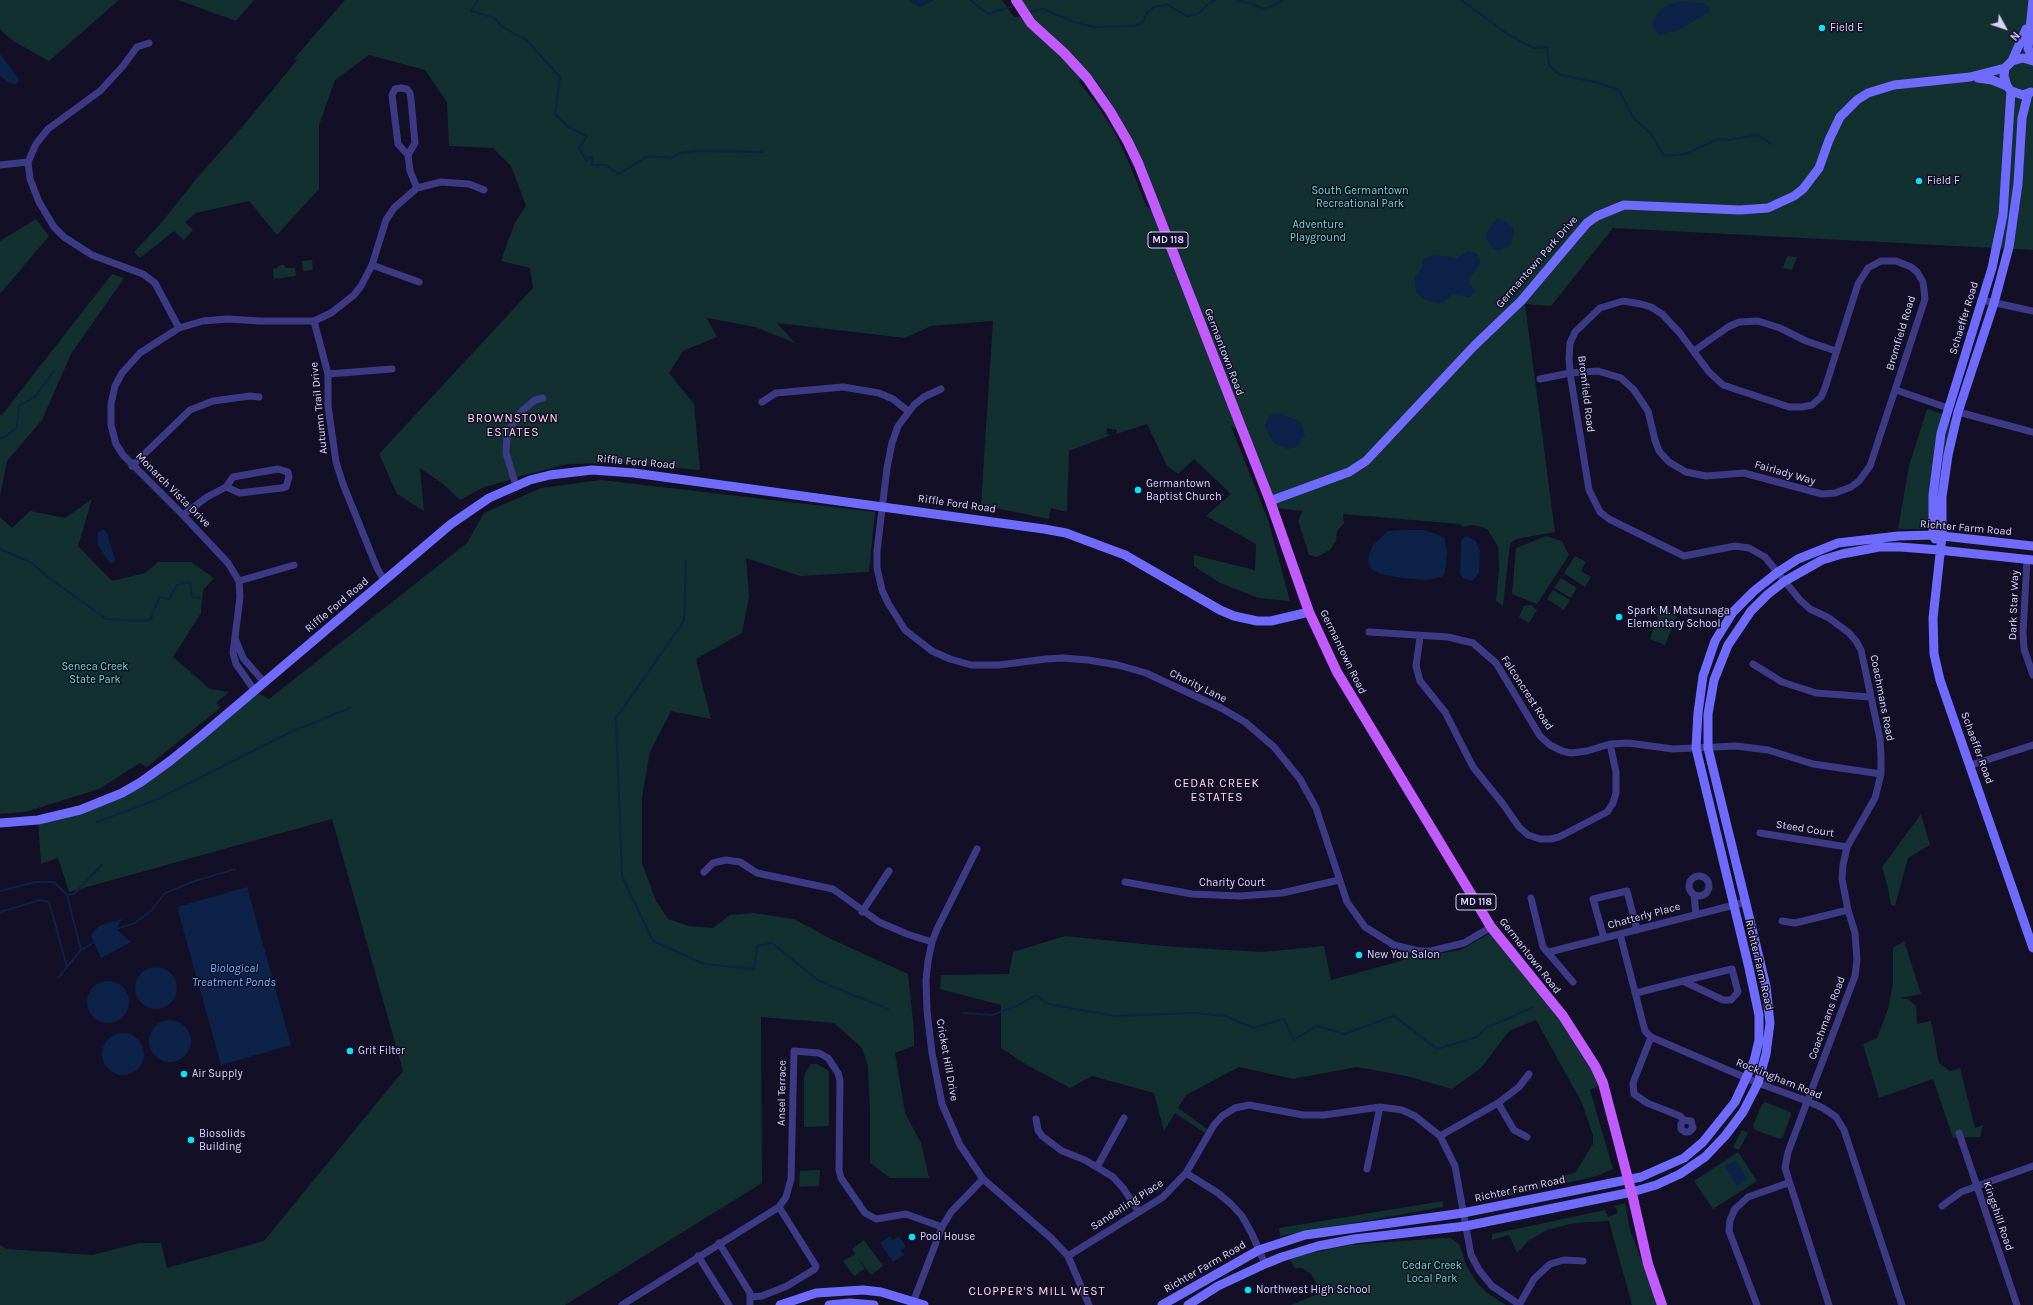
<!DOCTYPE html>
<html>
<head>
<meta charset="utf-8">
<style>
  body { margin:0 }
  #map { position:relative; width:2033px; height:1305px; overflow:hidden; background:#130f26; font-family:Karla,sans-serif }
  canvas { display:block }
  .north { position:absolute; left:1985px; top:8px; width:40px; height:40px; -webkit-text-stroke:3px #130f26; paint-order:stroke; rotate:130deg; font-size:11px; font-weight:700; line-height:16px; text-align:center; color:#d9d4ff }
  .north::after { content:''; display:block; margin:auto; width:14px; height:18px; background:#d9d4ff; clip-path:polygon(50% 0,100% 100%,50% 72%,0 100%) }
</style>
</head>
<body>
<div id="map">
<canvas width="2033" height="1305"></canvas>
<div class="north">N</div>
</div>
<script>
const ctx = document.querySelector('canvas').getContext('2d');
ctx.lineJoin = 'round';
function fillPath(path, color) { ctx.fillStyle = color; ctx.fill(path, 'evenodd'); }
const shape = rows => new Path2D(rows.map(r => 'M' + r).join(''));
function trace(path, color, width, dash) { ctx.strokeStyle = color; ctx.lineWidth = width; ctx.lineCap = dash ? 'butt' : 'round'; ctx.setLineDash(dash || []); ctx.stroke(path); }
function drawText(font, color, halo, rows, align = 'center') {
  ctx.font = font + ' Karla,sans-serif'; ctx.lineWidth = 3; ctx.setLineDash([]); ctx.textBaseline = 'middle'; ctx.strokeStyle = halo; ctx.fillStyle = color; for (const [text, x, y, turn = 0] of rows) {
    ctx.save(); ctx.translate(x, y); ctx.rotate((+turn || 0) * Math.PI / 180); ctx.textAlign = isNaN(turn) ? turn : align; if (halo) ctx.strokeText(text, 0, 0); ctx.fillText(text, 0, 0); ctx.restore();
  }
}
const green = shape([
  [0,0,119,0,49,61,13,41,4,33,0,29],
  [178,0,254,0,236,21],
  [345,0,910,0,919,7,934,0,1002,0,1014,17,1029,16,1021,0,2033,0,2033,250,1613,228,1551,306,1525,304,1555,532,1516,539,1510,544,1503,606,1496,601,1499,570,1498,546,1487,529,1478,526,1471,525,1464,527,1459,524,1343,514,1344,523,1337,531,1336,541,1330,550,1317,557,1309,555,1298,520,1303,511,1276,508,1240,431,1231,426,1268,520,1290,601,1258,598,1220,583,1194,566,1194,555,1255,570,1256,544,1206,516,1231,494,1194,459,1178,474,1167,466,1147,424,1116,434,1117,430,1107,428,1106,434,1111,435,1069,451,1067,512,1051,508,1049,519,981,505,993,321,931,326,905,338,777,323,795,343,755,327,707,318,717,337,683,351,669,373,694,404,700,470,618,463,567,464,521,476,482,488,460,500,443,484,420,468,424,511,397,494,379,454,533,288,530,268,501,261,515,222,526,206,511,166,493,148,449,146,447,102,425,70,369,55,335,80,319,125,319,189,277,235,249,201,196,213,185,222,193,230,184,240,174,231,140,258,134,252,162,222,197,178,243,126,298,59,293,60],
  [1071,55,1096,81,1114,108,1144,164,1163,218,1146,206,1131,167,1114,131,1097,105,1079,82,1086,71],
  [36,219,49,236,0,294,0,241],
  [1787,256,1797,257,1792,270,1783,268],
  [312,260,313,270,303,271,302,261],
  [284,265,286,268,295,268,296,276,274,279,273,269,278,268,278,266],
  [112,274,124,278,71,354,42,420,7,461,0,496,0,414,1,416],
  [1927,409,1949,416,1953,424,1941,468,1934,522,1926,529,1898,529,1909,466],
  [601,480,875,512,869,572,800,576,746,558,749,597,742,633,696,659,711,719,671,711,650,752,642,797,642,863,656,901,668,919,689,926,713,928,730,915,753,913,794,919,831,939,908,974,914,1030,914,1046,895,1053,905,1113,921,1143,929,1178,890,1178,870,1163,870,1112,868,1066,862,1048,834,1023,761,1017,762,1183,565,1305,0,1305,0,1245,7,1249,92,1255,139,1243,161,1243,167,1268,264,1241,403,1071,332,819,69,892,58,858,41,864,38,820,122,793,255,691,269,699,467,543,484,513,541,488],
  [92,499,78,546,112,581,145,573,158,562,191,562,214,578,203,590,201,613,173,657,210,689,229,692,216,703,221,707,147,767,140,763,99,789,25,812,0,814,0,517,12,528,30,511,65,518],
  [1546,536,1562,541,1569,555,1537,604,1512,594,1516,548],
  [1575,556,1586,562,1581,571,1591,577,1585,587,1564,573],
  [1561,578,1577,588,1571,598,1554,588],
  [1553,590,1570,600,1564,610,1547,599],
  [1531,605,1537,610,1529,623,1519,617,1524,606],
  [1657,608,1677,616,1665,645,1650,639,1658,617,1654,615],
  [1921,814,1930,845,1908,858,1895,906,1891,905,1888,888,1882,867],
  [1490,933,1555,1013,1601,1085,1590,1090,1613,1169,1597,1176,1486,1201,1486,1194,1575,1173,1593,1144,1593,1135,1581,1101,1536,1020,1509,1031,1481,1068,1452,1089,1406,1076,1357,1067,1293,1079,1239,1067,1186,1095,1178,1108,1210,1131,1208,1135,1175,1113,1164,1131,1154,1093,1092,1076,1070,1088,1027,1065,1001,1048,1001,1005,940,989,941,975,1009,974,1013,952,1065,936,1163,946,1262,952,1324,946,1331,980,1397,962,1419,954,1437,954,1461,950],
  [1904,941,1921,994,1900,998,1908,999,1916,1006,1917,1024,1931,1021,1939,1063,1950,1071,1960,1068,1975,1128,1983,1125,1980,1137,1953,1138,1933,1079,1879,1098,1863,1044,1877,1038,1888,1009,1893,983,1893,948],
  [811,1064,817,1064,829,1071,829,1126,804,1127,804,1078,805,1073],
  [1765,1102,1790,1112,1791,1115,1783,1137,1780,1139,1755,1130,1753,1126,1762,1104],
  [1742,1130,1748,1133,1739,1150,1733,1147],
  [1738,1152,1757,1181,1713,1209,1694,1181],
  [820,1170,819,1186,799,1187,800,1171],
  [1443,1201,1443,1207,1280,1236,1279,1228],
  [1625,1203,1630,1230,1658,1305,1632,1305,1609,1221,1574,1223,1547,1230,1528,1241,1517,1253,1509,1235,1492,1240,1492,1234,1605,1210,1608,1217,1618,1213,1615,1206],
  [1442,1238,1451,1238,1460,1245,1466,1265,1477,1283,1487,1293,1506,1305,1291,1305,1318,1294,1317,1285,1311,1274,1302,1268,1295,1268,1289,1258,1349,1245],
  [864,1240,883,1266,871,1275,858,1258,865,1269,854,1276,843,1261,855,1254,852,1249]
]);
const water = shape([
  [910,0,934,0,919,7],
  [1682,1,1703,3,1711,9,1710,11,1686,26,1673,32,1659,34,1655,31,1653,25,1654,18,1659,11,1667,5],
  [0,54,17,76,19,80,17,84,9,83,0,76],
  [1498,219,1505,221,1513,227,1515,233,1509,246,1498,251,1492,248,1486,236,1493,222],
  [1468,251,1476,253,1480,259,1480,265,1470,277,1469,283,1475,290,1474,294,1469,297,1452,294,1444,302,1437,303,1425,300,1416,292,1415,278,1422,267,1423,258,1434,255,1457,258],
  [1274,414,1281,414,1299,421,1303,426,1305,436,1297,447,1287,449,1274,443,1270,437,1265,426,1269,416],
  [103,529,107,533,115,560,113,564,110,563,98,545,98,533],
  [1402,530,1424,530,1444,537,1447,551,1445,573,1442,577,1427,580,1402,578,1381,574,1371,569,1368,561,1369,554,1373,545,1388,531],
  [1466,536,1476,541,1480,551,1479,573,1472,581,1463,578,1460,574,1461,541],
  [247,887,291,1045,221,1065,177,907],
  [122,919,116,929,131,942,101,958,91,935,99,926],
  '135 988a21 21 0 1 1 42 0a21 21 0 1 1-42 0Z',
  '87 1002a21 21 0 1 1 42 0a21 21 0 1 1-42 0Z',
  '149 1041a21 21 0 1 1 42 0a21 21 0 1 1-42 0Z',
  '102 1054a21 21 0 1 1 42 0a21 21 0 1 1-42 0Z',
  [1736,1160,1747,1179,1736,1186,1725,1166],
  [890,1236,893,1240,899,1236,906,1247,901,1250,904,1255,893,1262,880,1243]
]);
const stream = shape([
  [478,0,471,11,495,18,501,26,526,40,560,77,555,114,568,127,587,136,579,148,586,160,592,157,592,165,605,165,619,174,648,156,672,158,680,153,697,151,764,152],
  [970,0,988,14,1013,6],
  [1235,0,1253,4,1263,9,1275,5,1283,0],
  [1461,0,1506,33,1533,48,1547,47,1549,65,1560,75,1595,82,1619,90,1633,117,1651,134,1664,156,1686,154,1718,139,1729,140,1758,135,1771,144],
  [1028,12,1044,9,1071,21,1094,27,1135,26,1143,22,1147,13,1154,7,1168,5,1187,16,1198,14,1208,4,1215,0],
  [0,438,5,437,17,427,19,406,35,397,54,371],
  [0,549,32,563,45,575,106,619,143,621,151,619,159,597,169,599,177,585,190,582,192,597,200,598],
  [686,561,684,621,616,718,622,876,653,941,704,964,754,969,757,946,772,943,819,981,888,1009],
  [97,822,158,799,291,732,350,708],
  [0,891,35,882,54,882,67,895,81,950],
  [67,895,74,894,102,865],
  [0,912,40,900,49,902,67,967],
  [115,929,133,924,151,911,165,893,195,881,235,869],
  [58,978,81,950,93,943],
  [964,1013,992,1015,1017,1006,1036,995,1048,1004,1114,1016,1194,1013,1226,1016,1253,1028,1284,1019,1294,1040,1316,1026,1344,1034,1394,1016,1437,1049,1477,1037,1486,1028,1532,1008]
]);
const street = shape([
  [149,43,137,47,123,66,100,91,48,129,36,144,28,162,30,179,39,202,54,227,64,237,92,255,143,274,155,283,179,328],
  [408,155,415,143,411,100,410,93,407,89,401,88,395,89,392,95,398,144,408,155,410,171,417,188],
  [0,165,28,162],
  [372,265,419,282],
  [1982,300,2033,311],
  [314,321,328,374,328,406,336,462,343,484,377,568,384,580],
  [1694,351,1728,327,1739,322,1758,321,1780,328,1806,341,1836,351],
  [328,374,392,369],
  [1540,379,1570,373,1598,371,1621,378,1634,390,1648,411,1655,440,1659,451,1669,462,1686,472,1706,476,1744,473,1822,494,1835,493,1851,487,1859,481,1870,466,1925,299,1923,282,1917,272,1911,267,1896,261,1881,261,1868,268,1858,284,1825,388,1821,397,1812,405,1802,407,1789,407,1723,385,1709,372,1679,332,1662,314,1651,307,1641,304,1623,301,1600,308,1575,332,1570,343,1569,358,1570,373,1589,490,1600,512,1609,519,1684,556,1735,546,1749,548,1765,557,1800,600,1810,609,1829,618,1849,633,1856,641,1861,650,1880,739,1881,757,1881,774,1875,798,1847,847,1843,865,1842,879,1848,910,1855,933,1857,960,1855,976,1788,1152,1785,1168,1829,1305],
  [941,389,924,397,914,405,898,426,892,443,887,468,877,551,877,568,882,590,888,603,905,630,932,651,950,659,971,665,999,665,1046,659,1063,658,1088,660,1118,665,1146,673,1221,708,1245,722,1274,747,1300,779,1316,808,1347,902,1365,927,1394,945,1419,951,1431,951,1464,943,1491,927],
  [1896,390,1948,408],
  [762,402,776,393,843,387,879,393,893,399,908,411],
  [1958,412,2033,432],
  [132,466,190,410,213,401,250,396,259,397],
  [516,486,506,453,507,435,510,428,523,410,535,400,543,398],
  [183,515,207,497,226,487,240,493,281,488,286,487,289,477,288,472,278,469,233,477,226,487],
  [2027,559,2023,633,2024,649,2033,675],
  [239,581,294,565],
  [1369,632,1448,637,1473,643,1496,663,1540,736,1550,745,1562,751,1571,753,1587,751,1610,744,1628,743,1673,749,1736,746,1768,750,1813,764,1881,774],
  [1420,637,1416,666,1420,681,1445,712,1473,767,1503,804,1519,827,1528,835,1540,839,1551,839,1559,837,1607,812,1613,803,1616,793,1616,772,1610,744],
  [235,638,243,658,264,682],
  [1753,664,1782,682,1816,693,1870,697],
  [255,691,236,664,233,653,240,597,239,581,228,563,183,515,123,455,116,444,111,425,111,404,115,386,122,373,140,353,179,328,203,321,228,319,260,321,314,321,331,313,354,295,361,286,372,265,386,220,394,208,417,188,441,182,469,184,484,190],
  [1971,765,2033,745],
  [1760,833,1847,847],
  [977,849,937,929,932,942,928,961,926,980,927,1011,932,1053,942,1104,960,1145,983,1179,1051,1238,1068,1256,1089,1305],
  [704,872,713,863,726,860,740,862,757,873,833,889,879,922,907,934,932,942],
  '1689 886a10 10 0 1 1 20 0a10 10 0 1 1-20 0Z',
  [1125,882,1192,894,1240,896,1282,893,1339,880],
  [1694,895,1696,914],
  [1531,898,1543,947,1573,982],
  [862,912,889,871],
  [1782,921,1795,923,1848,910],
  [1620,934,1645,1031,1651,1037,1758,1083,1807,1101,1823,1108,1836,1117,1844,1130,1902,1305],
  [1604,938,1593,899,1627,891,1637,930],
  [1549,952,1746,902],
  [1636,993,1683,981,1732,969,1738,992,1731,1000,1723,1000,1683,981],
  [1651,1037,1633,1083,1634,1094,1647,1103,1680,1116,1684,1120,1691,1121,1693,1128,1689,1132,1685,1132,1681,1129,1681,1124,1684,1120],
  [1498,1103,1514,1130,1527,1137],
  [1036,1119,1038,1130,1042,1136,1062,1151,1085,1160,1113,1177,1123,1188,1139,1212],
  [1959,1133,2017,1305],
  [1440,1136,1498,1103,1519,1087,1529,1074],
  [1097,1167,1124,1118],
  [1367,1169,1380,1107],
  [1186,1173,1218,1193,1231,1204,1242,1216,1252,1234,1265,1264],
  [1942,1206,1961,1192,2033,1166],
  [719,1243,750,1293,750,1305],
  [698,1256,729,1305],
  [1068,1256,1163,1197,1186,1173,1214,1125,1222,1116,1235,1108,1249,1105,1303,1115,1324,1115,1380,1107,1402,1110,1415,1116,1440,1136,1455,1166,1471,1255,1479,1270,1492,1286,1520,1305],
  [750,1297,762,1296,787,1286,815,1269,816,1266,811,1258,779,1207],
  [622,1305,779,1207,786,1197,791,1179,794,1051,819,1053,828,1058,838,1073,840,1080,839,1170,841,1178,865,1213,876,1219,906,1214,942,1227],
  [912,1305,942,1227,951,1212,983,1179],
  [1519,1305,1534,1279,1550,1264,1564,1260,1583,1261],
  [1757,1305,1729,1231,1730,1220,1735,1209,1748,1197,1788,1183]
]);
const secondary = shape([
  [2012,61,2026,29],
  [2033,61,2028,48,2033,0],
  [1978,78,1992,80,2007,86],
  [2031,92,2023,95,2011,91,2007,86,2004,76,2005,68,2012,61,2023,58,2033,61],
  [2028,94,2022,118,2018,184,2009,247,1994,303,1958,412,1948,455,1942,497,1942,536,1933,618,1934,654,1940,680,2033,948],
  [1270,501,1349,472,1366,461,1474,346,1521,301,1587,223,1597,216,1624,205,1740,210,1768,208,1794,196,1803,189,1819,168,1829,140,1840,117,1857,100,1868,93,1894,85,1970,77,2005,68],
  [1935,539,1933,535,1933,495,1941,433,1992,268,2003,215,2011,91],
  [0,823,38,820,80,810,122,793,141,782,170,761,201,736,451,524,489,498,530,480,550,475,592,470,634,473,1044,529,1066,533,1125,555,1220,610,1234,616,1257,621,1271,621,1309,612],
  [780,1305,816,1293,863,1290,881,1292,924,1305],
  [829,1305,850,1303,874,1305],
  [1162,1305,1259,1250,1305,1235,1463,1213,1641,1177,1684,1158,1703,1142,1735,1102,1754,1061,1759,1040,1759,1015,1749,968,1696,748,1698,713,1703,676,1715,641,1733,612,1754,591,1778,572,1798,559,1838,543,1898,536,1933,535,2033,546],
  [1188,1305,1218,1286,1265,1264,1282,1257,1318,1246,1354,1239,1466,1226,1632,1192,1656,1185,1680,1174,1705,1157,1725,1136,1743,1112,1758,1083,1766,1054,1770,1023,1766,986,1708,748,1708,714,1714,680,1728,645,1751,611,1768,594,1785,581,1822,560,1842,554,1879,547,1900,547,1939,550,2033,560]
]);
const primary = shape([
  [1016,0,1031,23,1064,53,1087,78,1110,111,1128,142,1139,165,1270,501,1309,612,1337,672,1491,927,1563,1016,1595,1066,1603,1083,1633,1198,1648,1264,1662,1305]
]);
const markers = [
  [1822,28,4,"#00e5ff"],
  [1919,181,4,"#00e5ff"],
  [1138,490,4,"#00e5ff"],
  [1619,617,4,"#00e5ff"],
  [1359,955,4,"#00e5ff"],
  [350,1051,4,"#00e5ff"],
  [184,1074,4,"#00e5ff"],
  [191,1140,4,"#00e5ff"],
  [912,1237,4,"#00e5ff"],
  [1248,1290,4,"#00e5ff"]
];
const shields = [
  [1168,240,40],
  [1476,902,40]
];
const shieldNames = [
  ["MD 118",1168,240],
  ["MD 118",1476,902]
];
const poiNames = [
  ["Field E",1830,28],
  ["Field F",1927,181],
  ["Germantown",1146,484],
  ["Baptist Church",1146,497],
  ["Spark M. Matsunaga",1627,611],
  ["Elementary School",1627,624],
  ["New You Salon",1367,955],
  ["Grit Filter",358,1051],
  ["Air Supply",192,1074],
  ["Biosolids",199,1134],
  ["Building",199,1147],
  ["Pool House",920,1237],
  ["Northwest High School",1256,1290]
];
const parkNames = [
  ["South Germantown",1360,191],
  ["Recreational Park",1360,204],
  ["Adventure",1318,225],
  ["Playground",1318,238],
  ["Seneca Creek",95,667],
  ["State Park",95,680],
  ["Cedar Creek",1432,1266],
  ["Local Park",1432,1279]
];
const streetNames = [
  ["Germantown Park Drive",1537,262,-49],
  ["Schaeffer Road",1964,318,-73],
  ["Bromfield Road",1901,333,-73],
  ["Germantown Road",1224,352,69],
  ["Bromfield Road",1586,394,83],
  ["Autumn Trail Drive",319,408,-96],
  ["Riffle Ford Road",636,462,5],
  ["Fairlady Way",1785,473,16],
  ["Monarch Vista Drive",173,490,45],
  ["Riffle Ford Road",957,504,8],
  ["Richter Farm Road",1966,528,5],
  ["Riffle Ford Road",337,605,-40],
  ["Dark Star Way",2014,605,-88],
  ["Germantown Road",1343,652,64],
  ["Charity Lane",1198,686,26],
  ["Falconcrest Road",1527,693,57],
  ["Coachmans Road",1882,698,79],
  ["Schaeffer Road",1977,748,70],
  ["Steed Court",1805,829,9],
  ["Charity Court",1232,883],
  ["Chatterly Place",1644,916,-15],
  ["Germantown Road",1530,956,52],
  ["Richter Farm Road",1759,965,77],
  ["Coachmans Road",1827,1018,-70],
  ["Cricket Hill Drive",947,1060,80],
  ["Rockingham Road",1779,1079,22],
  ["Ansel Terrace",782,1093,-89],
  ["Richter Farm Road",1520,1189,-12],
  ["Sanderling Place",1127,1205,-33],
  ["Kingshill Road",1998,1216,71],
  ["Richter Farm Road",1205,1267,-30]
];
const neighbourhoodNames = [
  ["BROWNSTOWN",513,419],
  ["ESTATES",513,433],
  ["CEDAR CREEK",1217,784],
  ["ESTATES",1217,798],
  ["CLOPPER'S MILL WEST",1037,1292]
];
const waterNames = [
  ["Biological",234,969],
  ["Treatment Ponds",234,983]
];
fillPath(green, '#12302f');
fillPath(water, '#0c2248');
trace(stream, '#0c2248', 2);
trace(street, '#3d3a85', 7);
trace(secondary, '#6f6bff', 9);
trace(primary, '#c25bff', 10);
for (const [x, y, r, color] of markers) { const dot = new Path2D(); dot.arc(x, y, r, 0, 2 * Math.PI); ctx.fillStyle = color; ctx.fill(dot); trace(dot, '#130f26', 1.5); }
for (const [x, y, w] of shields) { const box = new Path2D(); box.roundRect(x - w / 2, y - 8, w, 16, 3); ctx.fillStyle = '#130f26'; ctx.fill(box); trace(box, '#d9d4ff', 1); }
drawText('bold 10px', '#d9d4ff', null, shieldNames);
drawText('11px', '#d9d4ff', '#130f26', poiNames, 'left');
drawText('11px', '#5fe0c0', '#130f26', parkNames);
drawText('11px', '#d9d4ff', '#130f26', streetNames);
ctx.letterSpacing = '1px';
drawText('12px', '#ffd6f0', '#130f26', neighbourhoodNames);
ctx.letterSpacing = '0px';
drawText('italic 12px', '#62b6ff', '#130f26', waterNames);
</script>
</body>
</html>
